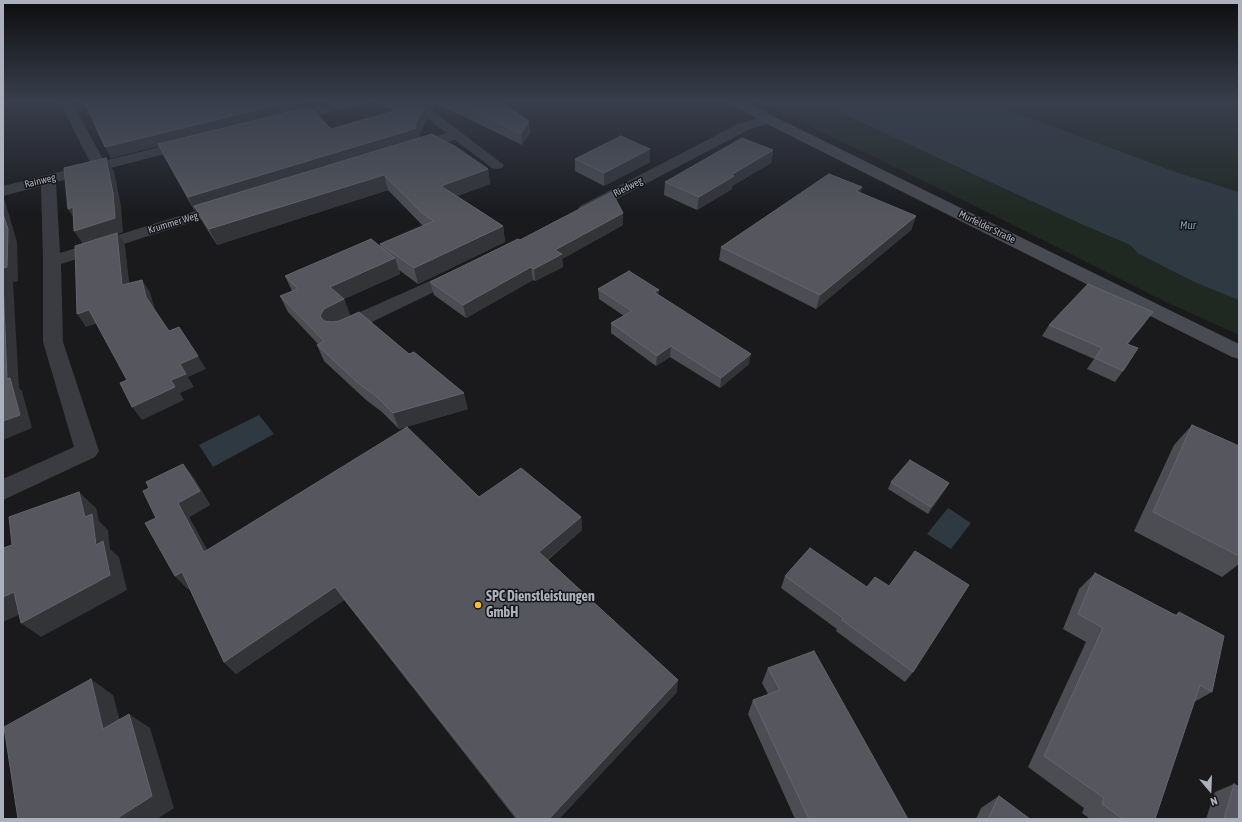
<!DOCTYPE html>
<html>
<head>
<meta charset="utf-8">
<style>
  body { margin:0 }
  #map { position:relative; width:1242px; height:822px; overflow:hidden; background:#1a1a1d; font-family:"Asap Condensed",sans-serif }
  canvas { display:block }
  .frame { position:absolute; inset:0; border:4px solid #acb1bd; pointer-events:none }
  .north { position:absolute; left:1190px; top:770px; width:40px; height:40px; -webkit-text-stroke:3px #151518; paint-order:stroke; rotate:161deg; font-size:11px; font-weight:700; line-height:16px; text-align:center; color:#acb1bd }
  .north::after { content:''; display:block; margin:auto; width:14px; height:18px; background:#acb1bd; clip-path:polygon(50% 0,100% 100%,50% 72%,0 100%) }
</style>
</head>
<body>
<div id="map">
<canvas width="1242" height="822"></canvas>
<div class="frame"></div>
<div class="north">N</div>
</div>
<script>
const ctx = document.querySelector('canvas').getContext('2d');
ctx.lineJoin = 'round';
function fillPath(path, color) { ctx.fillStyle = color; ctx.fill(path, 'evenodd'); }
const shape = rows => new Path2D(rows.map(r => 'M' + r).join(''));
function trace(path, color, width, dash) { ctx.strokeStyle = color; ctx.lineWidth = width; ctx.lineCap = dash ? 'butt' : 'round'; ctx.setLineDash(dash || []); ctx.stroke(path); }
function drawText(font, color, halo, rows, align = 'center') {
  ctx.font = font + ' "Asap Condensed",sans-serif'; ctx.lineWidth = 3; ctx.setLineDash([]); ctx.textBaseline = 'middle'; ctx.strokeStyle = halo; ctx.fillStyle = color; for (const [text, x, y, turn = 0] of rows) {
    ctx.save(); ctx.translate(x, y); ctx.rotate((+turn || 0) * Math.PI / 180); ctx.textAlign = isNaN(turn) ? turn : align; if (halo) ctx.strokeText(text, 0, 0); ctx.fillText(text, 0, 0); ctx.restore();
  }
}
const green = shape([
  [757,101,815,101,1081,224,1130,245,1139,254,1194,282,1239,299,1239,335,1166,302,965,201],
  [985,101,1239,101,1239,192,1173,171]
]);
const water = shape([
  [815,101,985,101,1173,171,1239,192,1239,300,1194,282,1139,254,1130,245,1081,224],
  [259,415,274,434,213,467,199,445],
  [948,508,971,523,951,549,927,534]
]);
const street = shape([
  [59,101,71,101,104,161,191,139,196,140,198,143,196,146,56,182,60,253,221,203,227,201,233,203,235,206,233,209,61,264,63,342,99,451,95,457,3,500,3,479,74,447,43,342,43,261,41,186,3,196,3,186,91,164,59,101],
  [342,101,364,101,362,104,286,123,281,122,279,119,281,116,342,101],
  [406,101,420,101,504,165,502,168,497,169,492,168,455,140,419,151,414,152,409,151,407,148,409,145,446,133,406,101],
  [768,115,773,116,775,119,773,122,748,130,592,212,586,214,580,212,578,209,580,206,738,124,768,115],
  [459,268,465,269,468,273,465,277,345,335,338,336,331,335,328,330,331,325,459,268]
]);
const secondary = shape([
  [729,101,745,101,773,116,1239,344,1239,359,1232,357,763,122,731,104,729,101]
]);
const wall = shape([
  [84,101,302,101,304,108,331,129,394,111,375,101,415,101,427,119,419,134,420,137,488,169,490,184,457,196,503,226,505,242,418,284,399,270,400,274,344,299,350,315,337,322,468,409,399,429,382,412,365,399,324,361,317,345,318,344,288,312,280,296,292,291,285,276,381,247,380,244,423,226,388,190,217,245,202,221,196,209,194,210,158,146,111,158],
  [423,101,500,101,530,132,522,145,435,103,432,109],
  [773,150,771,163,732,186,732,189,697,210,664,195,665,182],
  [575,159,650,162,604,186,575,171],
  [862,187,860,193,916,216,911,230,816,309,719,260,721,247],
  [623,213,623,225,562,259,563,267,535,281,533,280,466,318,434,295,430,282,520,240],
  [598,289,658,295,749,364,720,388,670,357,656,366,611,333,611,323,624,316,599,299],
  [1145,323,1128,344,1123,371,1115,382,1087,369,1094,359,1042,336,1049,325],
  [1192,425,1239,446,1239,564,1222,577,1134,531,1174,445],
  [183,464,194,478,210,505,189,517,207,550,479,497,581,517,582,530,548,560,677,692,559,819,516,819,344,600,236,674,224,662,189,588,188,589,175,576,156,518,149,488],
  [891,482,949,483,945,490,928,514,888,489],
  [1095,573,1175,615,1179,612,1212,692,1194,702,1155,819,1090,819,1082,813,1084,808,1028,767,1086,642,1063,629,1079,589],
  [785,576,867,587,889,586,913,672,905,682,836,631,837,629,781,588],
  [768,668,908,819,795,819,748,714,753,700,768,694,762,683],
  [1234,784,1239,819,1206,819,1215,792],
  [999,796,1030,819,976,819,981,808]
]);
const shadedWall = shape([
  [293,101,302,101,305,109,111,158,105,147],
  [431,101,435,101,435,103,432,109],
  [424,108,427,119,419,134,420,140,194,206,196,209,194,210,188,197,414,126],
  [529,121,530,132,522,145,521,134],
  [650,149,650,162,604,186,604,173],
  [773,150,771,163,732,186,732,189,697,210,699,197,731,175],
  [106,158,114,171,121,206,123,232,118,234,125,245,131,298,83,244,74,231],
  [488,169,490,184,444,201,441,186],
  [384,175,388,190,217,245,209,229],
  [862,187,858,200,856,191],
  [3,199,5,201,17,242,18,281,13,282,19,388,22,391,32,428,3,440,3,421,7,379,3,280],
  [73,207,76,222,68,209],
  [623,213,623,225,562,259,563,267,535,281,534,269,555,250],
  [916,216,911,230,816,309,820,295],
  [503,226,505,242,418,284,414,268],
  [395,258,400,274,344,299,350,315,330,325,327,332,320,316,330,287],
  [531,267,533,280,466,318,463,305],
  [142,280,150,292,155,310,146,297],
  [659,290,658,300,654,292],
  [89,310,98,323,86,327,77,314],
  [1153,312,1145,323,1119,355,1127,344],
  [671,346,670,357,656,366,657,356],
  [751,354,749,364,720,388,721,378],
  [198,356,206,369,188,377,194,387,180,393,184,400,142,420,132,407,171,380,180,364],
  [464,393,468,409,399,429,393,413],
  [183,464,194,478,210,505,189,517,215,566,204,552,178,503],
  [949,483,945,490,928,514,931,507],
  [79,492,96,508,99,521,108,530,110,549,119,557,127,590,41,637,21,623,96,545,85,517],
  [581,517,582,530,541,565,539,552],
  [182,572,194,586,188,589,175,576],
  [335,587,344,600,236,674,224,662],
  [14,592,34,608,3,622,3,597],
  [91,679,113,695,126,743,103,729],
  [678,680,677,692,559,819,549,819],
  [129,714,150,728,174,808,157,819,116,819]
]);
const building = shape([
  [84,101,293,101,105,147,84,101],
  [395,101,415,101,424,108,414,126,417,128,188,197,158,144,310,107,331,129,407,107,395,101],
  [453,101,500,101,529,121,521,134,453,101],
  [432,134,456,147,488,169,441,186,503,226,414,268,380,244,434,221,422,213,384,175,209,229,194,206,432,134],
  [621,136,650,149,604,173,575,159,621,136],
  [742,138,773,150,731,175,734,176,699,197,665,182,742,138],
  [106,158,113,193,115,218,74,231,73,207,68,209,64,168,106,158],
  [829,174,862,187,856,191,916,216,820,295,721,247,829,174],
  [612,192,623,213,555,250,562,254,534,269,531,267,463,305,430,282,518,239,520,240,612,192],
  [3,214,8,229,7,267,3,268,3,214],
  [117,233,122,285,142,280,146,297,169,331,179,327,198,356,180,364,186,374,171,380,175,387,132,407,120,383,127,380,89,310,77,314,75,246,117,233],
  [371,239,395,258,330,287,344,299,324,309,320,316,324,321,332,322,339,321,359,312,409,354,414,352,464,393,393,413,376,396,358,383,317,345,324,341,280,296,298,289,285,276,371,239],
  [629,271,659,290,654,292,751,354,721,378,671,346,657,356,611,323,632,311,598,289,629,271],
  [3,280,7,379,10,378,20,415,3,421,3,280],
  [1088,284,1153,312,1127,344,1138,348,1123,371,1095,358,1102,348,1049,325,1088,284],
  [1192,425,1239,446,1239,556,1153,512,1192,425],
  [407,427,479,497,521,468,581,517,539,552,678,680,549,819,519,819,335,587,224,662,182,572,175,576,145,523,156,518,143,491,149,488,146,482,183,464,200,491,178,503,204,552,407,427],
  [910,460,949,483,931,507,891,482,910,460],
  [79,492,85,517,92,514,96,545,103,541,110,575,21,623,14,592,3,597,3,548,12,545,9,517,79,492],
  [810,548,867,587,875,577,889,586,915,551,969,585,913,672,842,620,843,618,785,576,810,548],
  [1095,573,1177,616,1179,612,1224,636,1212,692,1200,685,1155,819,1123,819,1102,804,1104,798,1044,756,1103,628,1078,614,1095,573],
  [814,651,908,819,809,819,753,700,780,690,768,668,814,651],
  [91,679,103,729,129,714,152,796,116,819,18,819,4,727,91,679],
  [1234,784,1239,787,1239,819,1224,819,1234,784],
  [999,796,1030,819,988,819,999,796]
]);
const markers = [
  [478,605,4,"#fbb934"]
];
const farStreetnames = [
  ["Rainweg",40,181,-14],
  ["Riedweg",628,187,-27],
  ["Krummer Weg",173,223,-17],
  ["Murfelder Straße",987,227,26]
];
const farWaternames = [
  ["Mur",1188,226]
];
const nearPoinames = [
  ["SPC Dienstleistungen",486,597],
  ["GmbH",486,613]
];
fillPath(green, '#1f2821');
fillPath(water, '#2f3942');
fillPath(street, '#3b3c42');
fillPath(secondary, '#494b52');
fillPath(wall, '#4b4d52');
fillPath(shadedWall, '#333438');
fillPath(building, '#56575e');
trace(building, '#63656c', 1);
const sky = ctx.createLinearGradient(0, 0, 0, 216);
sky.addColorStop(0, '#0e0e10');
sky.addColorStop(0.47, '#383e4c');
sky.addColorStop(1, '#383e4c00');
ctx.fillStyle = sky;
ctx.fillRect(0, 0, 1242, 216);
for (const [x, y, r, color] of markers) { const dot = new Path2D(); dot.arc(x, y, r, 0, 2 * Math.PI); ctx.fillStyle = color; ctx.fill(dot); trace(dot, '#151518', 1.5); }
drawText('10px', '#acb1bd', '#151518', farStreetnames);
drawText('italic 11px', '#829fb8', '#151518', farWaternames);
drawText('bold 14px', '#acb1bd', '#151518', nearPoinames, 'left');
</script>
</body>
</html>
